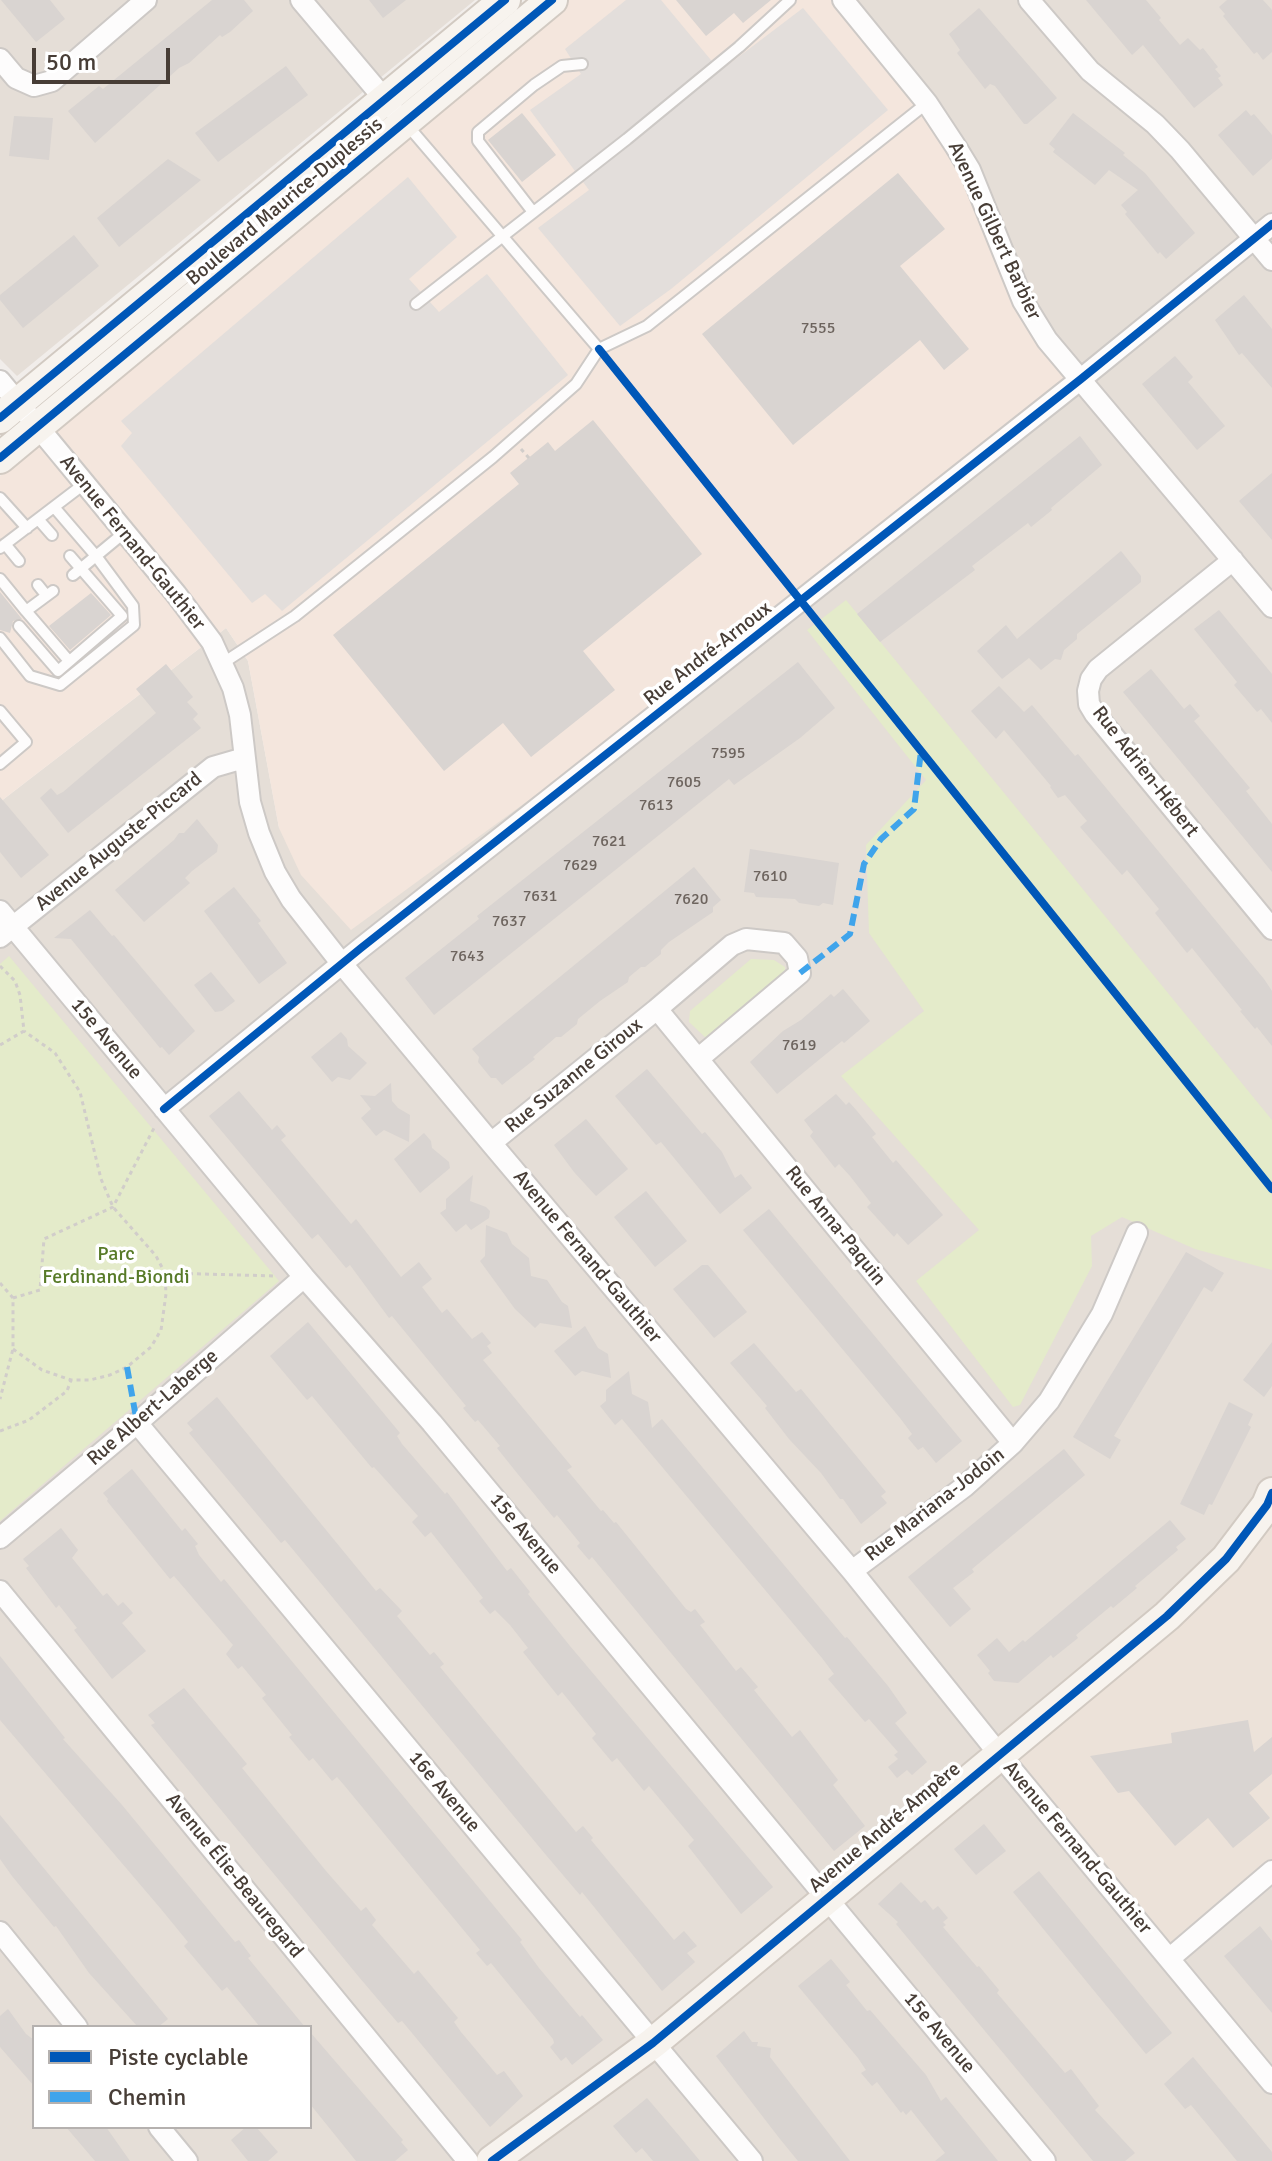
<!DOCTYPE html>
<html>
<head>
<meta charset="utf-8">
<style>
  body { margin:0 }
  #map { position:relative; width:1272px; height:2161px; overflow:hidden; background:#f1edea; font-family:Signika,sans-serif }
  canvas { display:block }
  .legend { position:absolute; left:32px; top:2025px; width:280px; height:104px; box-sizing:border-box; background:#fff; border:2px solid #b5b1af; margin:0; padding:10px 14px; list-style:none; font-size:24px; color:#473d36 }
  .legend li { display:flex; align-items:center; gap:16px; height:40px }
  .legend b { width:40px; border:2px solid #b5b1af }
  .scale { position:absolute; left:32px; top:48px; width:138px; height:36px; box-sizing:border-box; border:4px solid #473d36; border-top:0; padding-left:10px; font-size:24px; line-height:28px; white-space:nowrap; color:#473d36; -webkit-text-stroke:6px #fff; paint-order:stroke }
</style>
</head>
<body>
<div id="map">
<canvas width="1272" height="2161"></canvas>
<ul class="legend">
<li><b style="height:10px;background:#0057b8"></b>Piste cyclable</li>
<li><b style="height:10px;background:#3fa4eb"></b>Chemin</li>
</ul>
<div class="scale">50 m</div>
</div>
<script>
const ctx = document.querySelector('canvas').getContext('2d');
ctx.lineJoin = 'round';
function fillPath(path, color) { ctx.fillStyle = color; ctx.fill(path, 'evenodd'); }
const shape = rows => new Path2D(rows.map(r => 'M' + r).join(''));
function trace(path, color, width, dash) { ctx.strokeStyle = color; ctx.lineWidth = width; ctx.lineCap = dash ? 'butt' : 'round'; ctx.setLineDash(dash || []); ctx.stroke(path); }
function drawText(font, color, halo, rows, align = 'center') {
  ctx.font = font + ' Signika,sans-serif'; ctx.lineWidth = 7; ctx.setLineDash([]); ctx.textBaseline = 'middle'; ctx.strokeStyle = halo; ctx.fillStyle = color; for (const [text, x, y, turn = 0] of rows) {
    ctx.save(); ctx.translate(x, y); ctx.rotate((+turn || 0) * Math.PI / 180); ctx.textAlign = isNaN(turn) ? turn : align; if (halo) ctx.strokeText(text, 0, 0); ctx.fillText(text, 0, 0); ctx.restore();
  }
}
const residential = shape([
  [0,0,475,0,17,376,0,359],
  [843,0,1272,0,1272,2161,0,2161,0,802,226,628,248,661,279,828],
  [34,2027,310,2027,310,2127,34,2127]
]);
const commercial = shape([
  [558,0,843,0,927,103,1003,259,1081,379,800,602,351,930,301,875,279,828,248,661,226,628,0,802,0,476]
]);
const education = shape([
  [1272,1511,1272,1871,1169,1959,999,1754]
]);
const green = shape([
  [846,600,1272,1120,1272,1270,1195,1249,1122,1217,1091,1236,1092,1266,1020,1405,1013,1407,916,1281,979,1230,841,1076,924,1011,869,933,866,845,926,780,807,630],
  [9,956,279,1281,0,1521,0,964],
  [751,959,774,960,785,967,785,977,706,1038,689,1022,690,1011]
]);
const parking = shape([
  [626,0,661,0,720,71,803,8,888,110,671,289,620,326,538,228,589,190,530,110,581,74,565,49],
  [408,177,457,237,409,279,439,312,487,274,568,375,282,611,265,594,252,603,121,446,132,433,121,421]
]);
const building = shape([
  [1,0,50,0,65,19,36,42],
  [212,0,244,0,253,11,230,32,222,37,220,35,189,63,179,68,95,143,68,111,99,86,103,89],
  [369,0,406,0,383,18],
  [676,0,771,0,743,23,734,13,706,36],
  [1086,0,1146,0,1161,18,1159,20,1180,45,1188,38,1200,50,1203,48,1218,67,1215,69,1221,76,1218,78,1223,85,1194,108,1143,45,1132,55],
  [1227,0,1263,0,1272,10,1272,52,1263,60,1257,52,1254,54,1223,16,1225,14,1219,7],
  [979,8,1057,98,1027,124,1024,124,995,86,990,84,985,89,957,53,960,50,949,34],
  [286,66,308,95,218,162,195,133],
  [1246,110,1251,116,1254,114,1272,135,1272,159,1253,176,1218,135],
  [522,113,556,155,522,182,488,140],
  [1073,113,1125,153,1123,155,1145,173,1195,233,1166,259,1160,252,1158,254,1140,232,1125,214,1127,212,1121,205,1138,190,1109,170,1095,185,1053,152,1055,149,1049,144],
  [14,116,53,118,49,160,9,156],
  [168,159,201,180,119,247,97,218],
  [898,173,945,229,900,266,969,349,944,370,920,340,793,445,702,334],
  [74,235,99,266,23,328,0,300,0,295],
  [1244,295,1272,329,1272,388,1242,353,1239,355,1215,320],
  [1175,356,1193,377,1188,382,1225,426,1197,450,1142,384],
  [593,420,702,554,583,651,615,690,531,757,503,723,444,771,333,635,519,484,510,473,548,442,555,451],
  [1080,436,1102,465,1051,508,1052,510,1031,527,1028,523,972,566,975,570,880,642,857,614],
  [1272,473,1272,540,1239,501],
  [1121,551,1141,576,1141,582,1077,634,1077,639,1064,650,1061,660,1055,659,1041,670,1029,658,1002,679,977,651,1006,625,1017,639],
  [0,592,22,619,13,621,10,633,0,630],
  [91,593,111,615,70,650,49,626],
  [1219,610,1272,674,1272,723,1261,709,1257,712,1234,685,1237,682,1194,629],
  [798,662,835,708,800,738,734,785,729,779,434,1015,405,978,479,919,477,916],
  [166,664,193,697,187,702,198,714,193,719,201,728,68,833,40,798,51,788,57,795,63,792,156,713,136,689],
  [1151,669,1184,709,1190,704,1200,716,1194,721,1250,788,1246,791,1272,824,1272,872,1123,692],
  [999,686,1024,712,1032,705,1075,756,1078,754,1264,979,1272,991,1272,1046,1257,1027,1255,1029,1240,1011,1242,1010,1192,948,1187,953,1155,913,1159,909,1127,870,1122,875,1080,827,1087,821,1065,795,1058,798,1050,787,1051,786,1004,730,996,739,971,711],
  [0,797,49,855,21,878,0,852],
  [197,819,218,845,217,852,192,871,185,878,190,883,144,922,115,890,174,840,179,833,184,833],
  [750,849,839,863,833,905,823,903,819,906,799,903,795,899,756,897,754,893,744,892],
  [694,867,721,900,713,907,713,912,669,942,661,950,661,954,645,967,641,967,629,977,628,982,600,1001,578,1019,577,1024,561,1037,556,1037,533,1057,535,1059,502,1085,496,1078,491,1078,478,1062,479,1057,472,1049],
  [234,887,261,921,258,923,287,963,259,984,204,911],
  [90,910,112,936,114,935,195,1031,169,1055,162,1047,160,1048,71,939,54,938],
  [211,972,235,1001,222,1011,215,1012,194,985],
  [843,989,870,1021,844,1043,842,1041,777,1094,750,1062,783,1031,801,1020,831,994,834,997],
  [341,1032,347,1039,348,1046,367,1063,350,1080,338,1077,332,1082,311,1057],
  [647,1069,702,1134,705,1132,722,1152,735,1178,741,1174,752,1188,720,1214,661,1142,656,1145,615,1096],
  [391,1083,392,1101,398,1108,410,1115,409,1142,384,1130,376,1136,361,1118,371,1109,360,1095,375,1096],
  [239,1091,272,1130,277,1125,286,1136,281,1140,351,1224,356,1219,401,1277,419,1262,432,1279,422,1287,442,1313,447,1309,472,1339,482,1332,491,1343,487,1346,492,1353,483,1360,572,1467,567,1470,601,1511,603,1510,614,1523,616,1522,686,1609,691,1612,695,1609,705,1622,700,1625,736,1671,741,1667,758,1687,754,1690,792,1737,800,1730,838,1780,833,1785,865,1826,834,1851,592,1557,589,1560,577,1546,580,1543,557,1515,554,1518,517,1473,497,1448,500,1446,478,1420,475,1422,463,1408,466,1406,392,1316,389,1318,350,1265,346,1268,318,1234,312,1239,209,1116],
  [836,1094,846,1105,849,1102,857,1111,876,1134,872,1137,893,1163,896,1160,943,1215,908,1245,897,1233,894,1237,867,1207,871,1203,850,1176,839,1164,835,1168,810,1136,813,1132,804,1120],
  [586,1119,628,1169,596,1196,574,1172,554,1145],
  [424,1133,431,1141,432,1148,449,1162,450,1168,420,1193,394,1159],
  [473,1175,470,1201,486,1207,490,1211,489,1218,471,1230,466,1224,456,1232,440,1213,446,1209,446,1199],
  [646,1191,687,1241,655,1267,614,1217],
  [769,1209,962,1441,936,1463,923,1447,918,1450,908,1438,912,1434,900,1418,743,1230],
  [486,1225,507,1233,512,1244,529,1258,531,1276,547,1280,562,1302,568,1306,572,1328,540,1323,535,1328,515,1309,480,1261,485,1256],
  [1186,1252,1224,1273,1212,1292,1204,1287,1114,1436,1121,1440,1110,1459,1073,1437],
  [702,1265,708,1265,747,1312,714,1338,673,1289],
  [308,1322,400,1433,397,1436,402,1444,445,1494,447,1492,507,1571,511,1568,530,1592,528,1594,570,1646,773,1887,741,1914,688,1846,694,1840,649,1786,644,1791,617,1758,612,1762,592,1738,596,1734,562,1692,558,1696,523,1652,528,1648,510,1625,495,1610,490,1614,479,1601,483,1598,431,1532,425,1537,412,1522,418,1516,374,1467,372,1468,312,1396,307,1400,270,1356],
  [585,1326,598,1348,608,1354,611,1378,582,1371,575,1376,554,1351],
  [1272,1342,1272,1386,1264,1397,1243,1380],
  [754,1343,796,1392,801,1389,886,1492,881,1496,887,1503,861,1524,843,1499,840,1499,821,1473,789,1439,765,1408,767,1406,730,1363],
  [629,1371,632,1394,648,1402,652,1428,662,1419,845,1638,847,1637,888,1686,907,1713,895,1723,927,1762,912,1775,907,1770,897,1778,888,1767,898,1759,894,1755,898,1752,869,1719,865,1722,828,1679,834,1674,822,1658,622,1419,615,1425,600,1406,606,1401,606,1390],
  [217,1397,376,1591,380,1588,402,1611,397,1616,430,1655,434,1652,444,1664,440,1667,576,1832,583,1826,593,1838,591,1840,674,1940,684,1931,697,1946,687,1953,695,1962,662,1991,582,1892,580,1895,546,1855,285,1540,281,1543,189,1433,193,1430,187,1423],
  [1229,1402,1253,1414,1248,1425,1251,1427,1212,1505,1209,1504,1204,1515,1180,1504],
  [1064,1449,1085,1475,972,1569,974,1572,953,1588,971,1609,950,1627,908,1577],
  [132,1469,182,1531,185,1528,198,1544,195,1546,199,1555,221,1582,224,1579,522,1940,520,1942,539,1968,580,2017,582,2015,603,2040,572,2065,566,2057,561,2061,550,2047,554,2043,553,2039,491,1963,487,1966,476,1953,480,1950,344,1785,337,1777,332,1781,313,1758,309,1761,289,1737,292,1735,262,1698,266,1695,242,1666,238,1669,226,1654,233,1645,174,1576,170,1579,107,1501,108,1499,103,1493],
  [1170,1520,1186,1539,1176,1547,1178,1550,1135,1586,1137,1588,1113,1608,1111,1606,1076,1635,1078,1638,1053,1658,1051,1655,1018,1683,994,1681,988,1673,990,1671,977,1655,997,1638,1009,1652,1023,1640,1025,1642],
  [61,1528,78,1550,72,1558,103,1596,107,1593,118,1606,123,1602,133,1613,122,1623,146,1651,112,1679,74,1630,77,1628,59,1605,56,1608,26,1568,29,1566,23,1559],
  [0,1656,65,1738,63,1739,122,1805,235,1942,239,1940,251,1956,248,1958,305,2027,260,2027,227,1987,222,1991,195,1959,184,1946,188,1942,161,1909,0,1720],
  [184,1688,247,1764,242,1768,326,1871,361,1911,366,1907,376,1920,372,1925,414,1974,418,1970,458,2018,454,2022,461,2032,497,2075,504,2071,523,2096,490,2127,402,2021,398,2023,359,1977,151,1725,155,1723,148,1715],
  [1248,1720,1254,1752,1272,1737,1272,1774,1249,1793,1270,1818,1233,1848,1208,1818,1175,1846,1129,1791,1118,1793,1090,1756,1172,1743,1171,1733],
  [0,1815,168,2019,158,2027,138,2027,89,1973,56,1926,54,1927,12,1876,0,1859],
  [984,1824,1006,1851,976,1875,954,1849],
  [1039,1871,1172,2033,1146,2054,1013,1892],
  [901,1882,921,1903,925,1900,933,1910,938,1906,948,1918,943,1922,946,1925,943,1927,977,1967,979,1966,999,1990,997,1993,1065,2073,1071,2069,1099,2106,1095,2110,1135,2153,1125,2161,1093,2161,896,1924,898,1922,878,1904],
  [1260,1926,1272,1941,1272,2013,1224,1956],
  [831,1959,850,1982,846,1985,867,2011,870,2010,926,2075,941,2101,946,2097,998,2161,935,2161,945,2153,911,2110,906,2115,903,2111,901,2113,877,2082,872,2086,861,2073,866,2070,858,2058,798,1986],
  [8,2009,26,2034,34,2040,34,2086,0,2047,0,2016],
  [744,2031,752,2042,758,2042,757,2046,771,2048,770,2057,850,2161,798,2161,780,2139,716,2056],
  [310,2032,403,2140,401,2142,408,2150,395,2161,356,2161,310,2104],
  [1193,2057,1272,2152,1272,2161,1237,2161,1191,2105,1185,2109,1164,2084],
  [647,2098,681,2138,700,2161,653,2161,642,2148,636,2153,613,2126],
  [66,2127,106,2127,130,2161,95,2161],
  [246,2127,256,2127,278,2152,268,2161,248,2161,231,2140]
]);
const path = shape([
  [521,449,529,458],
  [0,966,15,981,20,995,24,1031,0,1045],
  [165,1273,277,1276],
  [0,1283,13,1298,13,1349,0,1399],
  [13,1298,40,1290,44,1239,113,1207,154,1128],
  [13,1349,42,1370,71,1380,90,1380,110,1375,127,1367,151,1347,161,1330,166,1294,165,1273,156,1256,113,1207,101,1179,80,1092,55,1053,24,1031],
  [0,1431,29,1420,67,1391,71,1380]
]);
const lane = shape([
  [408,126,599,349],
  [533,212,478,141,478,132,534,85,562,66,582,64],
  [416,304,627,139,739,47,790,0],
  [0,498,27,528],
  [54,507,96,556,73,575],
  [38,519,52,535],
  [5,544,19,561],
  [0,548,84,484],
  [0,579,26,611,53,591],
  [38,585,46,595],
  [26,611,69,661],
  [19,626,58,671,122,616,70,556],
  [0,638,30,676,60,685,134,625,133,606,96,556,125,532],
  [223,663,295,616,493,457,576,384,599,349,647,326,927,103],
  [0,711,26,742,0,764]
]);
const street = shape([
  [301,0,392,108],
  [843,0,927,103,956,147,970,170,1023,301,1047,340,1272,607],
  [1029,0,1090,71,1155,124,1180,150,1272,260],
  [0,59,16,78,34,86,52,81,146,0],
  [0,381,176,594,212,642,233,688,240,715,250,802,259,833,275,872,291,899,342,964,491,1143,852,1571,999,1754,1272,2083],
  [1233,560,1098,669,1091,679,1088,691,1089,704,1095,714,1272,929],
  [0,911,304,1277,432,1423,1045,2161],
  [0,937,213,767,244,758],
  [657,1009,1013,1443],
  [164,1109,361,948,1081,379,1272,224],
  [491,1143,657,1009,732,945,746,939,784,943,797,958,800,973,698,1059],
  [137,1423,752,2161],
  [0,1538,137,1423,304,1277],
  [852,1571,964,1487,1013,1443,1049,1401,1102,1314,1137,1233],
  [0,1591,468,2161],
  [0,1932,77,2027],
  [1169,1959,1272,1871],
  [159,2127,187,2161]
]);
const secondary = shape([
  [0,418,505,0],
  [0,458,552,0],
  [492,2161,653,2043,1167,1616,1226,1559,1267,1505,1272,1493]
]);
const quiet = shape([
  [800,973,850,934,864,864,881,839,914,809,921,751],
  [127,1367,137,1423]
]);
const cycleway = shape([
  [599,349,1272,1189],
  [0,418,505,0],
  [0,458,552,0],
  [164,1109,361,948,1081,379,1272,224],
  [492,2161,653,2043,1167,1616,1226,1559,1267,1505,1272,1493]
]);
const numberNames = [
  ["7555",818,329],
  ["7595",728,754],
  ["7605",684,783],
  ["7613",656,806],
  ["7621",609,842],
  ["7629",580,866],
  ["7610",770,877],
  ["7631",540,897],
  ["7620",691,900],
  ["7637",509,922],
  ["7643",467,957],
  ["7619",799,1046]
];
const streetNames = [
  ["Boulevard Maurice-Duplessis",285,202,-40],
  ["Avenue Gilbert Barbier",994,231,65],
  ["Avenue Fernand-Gauthier",132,543,51],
  ["Rue André-Arnoux",708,654,-38],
  ["Rue Adrien-Hébert",1145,772,52],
  ["Avenue Auguste-Piccard",119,842,-39],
  ["15e Avenue",106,1039,50],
  ["Rue Suzanne Giroux",574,1076,-39],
  ["Rue Anna-Paquin",835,1226,51],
  ["Avenue Fernand-Gauthier",587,1257,50],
  ["Rue Albert-Laberge",153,1408,-41],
  ["Rue Mariana-Jodoin",935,1505,-38],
  ["15e Avenue",525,1534,50],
  ["16e Avenue",444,1792,50],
  ["Avenue André-Ampère",885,1828,-40],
  ["Avenue Fernand-Gauthier",1077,1848,50],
  ["Avenue Élie-Beauregard",234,1876,51],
  ["15e Avenue",939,2033,50]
];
const parkNames = [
  ["Parc",116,1255],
  ["Ferdinand-Biondi",116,1278]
];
fillPath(residential, '#e5ded7');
fillPath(commercial, '#f4e6dd');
fillPath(education, '#ece2d9');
fillPath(green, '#e4ebca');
fillPath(parking, '#e3dedb');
fillPath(building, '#d9d4d1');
trace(lane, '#cdc9c6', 14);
trace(street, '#cdc9c6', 24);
trace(secondary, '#d2cac2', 34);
trace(path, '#d1cdca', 3, [4, 4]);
trace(lane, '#fdfcfc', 10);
trace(street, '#fdfcfc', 20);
trace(secondary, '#f7f3ee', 30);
trace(quiet, '#3fa4eb', 6, [12, 6]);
trace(cycleway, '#0057b8', 8);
drawText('16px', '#6d645e', null, numberNames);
drawText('20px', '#473d36', '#fff', streetNames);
drawText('20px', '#577a28', '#fff', parkNames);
</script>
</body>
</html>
